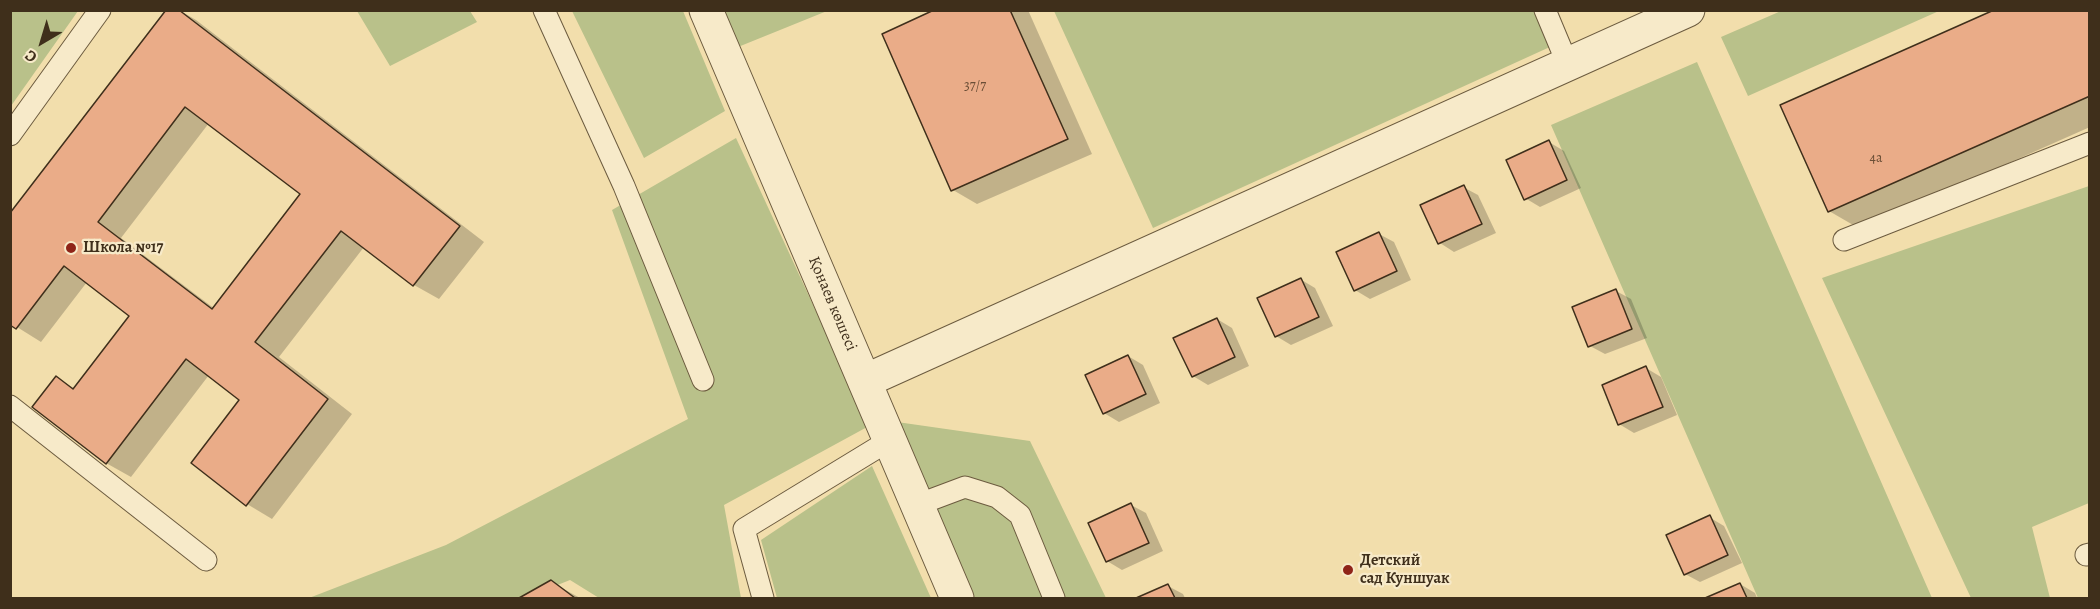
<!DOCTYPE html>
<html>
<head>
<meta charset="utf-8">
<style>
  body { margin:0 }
  #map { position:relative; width:2100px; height:609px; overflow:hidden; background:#f2deac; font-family:Alegreya,serif }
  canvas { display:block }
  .frame { position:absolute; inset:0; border:12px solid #3f2f1b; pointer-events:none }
  .north { position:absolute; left:12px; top:12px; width:60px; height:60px; -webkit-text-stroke:4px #f7eac9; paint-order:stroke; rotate:218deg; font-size:16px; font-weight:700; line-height:24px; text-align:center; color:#3f2f1b }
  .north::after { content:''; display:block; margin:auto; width:21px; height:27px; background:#3f2f1b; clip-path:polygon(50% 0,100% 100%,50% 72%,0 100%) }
</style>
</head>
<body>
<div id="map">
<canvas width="2100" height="609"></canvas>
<div class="frame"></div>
<div class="north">С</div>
</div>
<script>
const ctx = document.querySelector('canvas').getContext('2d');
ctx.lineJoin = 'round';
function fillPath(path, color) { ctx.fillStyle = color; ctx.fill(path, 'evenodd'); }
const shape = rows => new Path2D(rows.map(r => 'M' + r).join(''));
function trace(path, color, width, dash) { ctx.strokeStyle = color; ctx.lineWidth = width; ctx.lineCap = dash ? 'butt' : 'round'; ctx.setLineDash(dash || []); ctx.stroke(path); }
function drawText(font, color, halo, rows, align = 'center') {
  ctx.font = font + ' Alegreya,serif'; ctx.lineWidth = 4.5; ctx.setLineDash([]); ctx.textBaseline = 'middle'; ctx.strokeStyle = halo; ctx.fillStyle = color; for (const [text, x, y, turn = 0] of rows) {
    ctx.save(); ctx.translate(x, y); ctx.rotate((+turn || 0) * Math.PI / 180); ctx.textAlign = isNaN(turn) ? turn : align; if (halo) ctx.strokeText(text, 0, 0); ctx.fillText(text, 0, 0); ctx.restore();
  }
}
const green = shape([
  [11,10,78,11,11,106,10,11],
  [357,11,470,11,477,22,390,66],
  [572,11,683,11,725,111,644,158],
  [724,11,827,11,738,47],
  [1054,11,1534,11,1539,22,1563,41,1153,228],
  [1781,11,1781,10,1939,11,1748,96,1721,37],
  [1697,62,1932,598,1758,598,1551,125],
  [736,138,869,426,724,505,741,598,599,598,570,580,525,598,309,598,446,545,688,419,612,210],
  [2089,186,2089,503,2032,527,2050,598,1971,598,1822,278],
  [897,422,1030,441,1106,598,973,598],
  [872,466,931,598,777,598,761,540]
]);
const shadow = shape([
  [179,10,196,20,484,242,439,299,414,285,364,247,279,357,352,414,272,519,247,504,241,400,209,375,131,477,106,463,56,377,75,389,131,316,87,282,41,342,17,327],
  [209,123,302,194,215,309,121,238],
  [938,10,1028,10,1092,154,977,204,953,190],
  [2090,10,2090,127,1860,229,1829,211],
  [1549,142,1564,151,1581,188,1540,207,1525,198],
  [1463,187,1478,195,1496,233,1454,252,1440,243],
  [1379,234,1394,242,1411,280,1370,299,1355,290],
  [1300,279,1315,288,1333,326,1291,345,1276,336],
  [1616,291,1631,299,1647,338,1605,354,1590,346],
  [1217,319,1232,328,1249,366,1208,385,1193,376],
  [1128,356,1143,365,1160,403,1119,422,1104,413],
  [1646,368,1661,377,1677,415,1634,433,1619,424],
  [1131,505,1146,513,1163,551,1122,570,1107,561],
  [1709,517,1724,526,1742,563,1700,582,1685,574],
  [551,582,580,598,522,598],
  [1740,584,1755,593,1757,598,1708,598],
  [1168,586,1183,594,1185,598,1140,598]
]);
const building = shape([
  [166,10,179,10,460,226,413,286,341,231,255,342,328,399,246,506,191,463,239,400,186,359,106,464,32,407,56,376,73,389,129,316,64,266,16,329,10,325,10,213,166,10],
  [185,107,300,194,212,309,98,222,185,107],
  [934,10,1010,10,1068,139,951,191,882,34,934,10],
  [1994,10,2090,10,2090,96,1828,212,1780,105,1994,10],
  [1549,140,1567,180,1524,200,1506,160,1549,140],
  [1464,185,1482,224,1438,244,1420,205,1464,185],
  [1379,232,1397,271,1354,291,1336,252,1379,232],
  [1301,278,1319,317,1275,337,1257,298,1301,278],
  [1616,289,1632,329,1588,347,1572,307,1616,289],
  [1217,318,1235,357,1192,377,1173,338,1217,318],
  [1128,355,1146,394,1103,414,1085,375,1128,355],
  [1646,366,1663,407,1618,425,1602,385,1646,366],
  [1131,503,1149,543,1106,562,1088,523,1131,503],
  [1710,515,1728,555,1684,575,1666,535,1710,515],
  [551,580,575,598,519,598,551,580],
  [1740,583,1747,598,1705,598,1740,583],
  [1168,584,1175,598,1136,598,1168,584]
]);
const service = shape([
  [544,10,624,186,703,380],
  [1545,10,1568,65],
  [10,135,100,10],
  [1844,240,2090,143],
  [10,406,206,560],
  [917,505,965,487,997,497,1020,515,1054,598],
  [2086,555,2090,554],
  [763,598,744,529,890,440]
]);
const minor = shape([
  [865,381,1688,10]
]);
const tertiary = shape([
  [706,10,957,598]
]);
const markers = [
  [71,248,6,"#8f2418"],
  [1348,570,6,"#8f2418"]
];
const numberNames = [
  ["37/7",975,87],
  ["4а",1876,159]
];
const poiNames = [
  ["Школа №17",83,248],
  ["Детский",1360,561],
  ["сад Куншуак",1360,579]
];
const streetNames = [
  ["Қонаев көшесі",832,304,67]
];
fillPath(green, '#b9c18a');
fillPath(shadow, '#0003');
fillPath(building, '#eaac88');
trace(building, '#3f2f1b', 1.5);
trace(service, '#6c5b3f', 23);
trace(minor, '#6c5b3f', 35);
trace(tertiary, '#6c5b3f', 35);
trace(service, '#f7eac9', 21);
trace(minor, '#f7eac9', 33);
trace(tertiary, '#f7eac9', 33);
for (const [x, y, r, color] of markers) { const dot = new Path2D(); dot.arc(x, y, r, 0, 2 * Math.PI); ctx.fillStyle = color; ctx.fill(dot); trace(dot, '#f7eac9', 2); }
drawText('14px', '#6a4e36', null, numberNames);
drawText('bold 16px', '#3f2f1b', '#f7eac9', poiNames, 'left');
drawText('16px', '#3f2f1b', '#f7eac9', streetNames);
</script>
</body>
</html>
